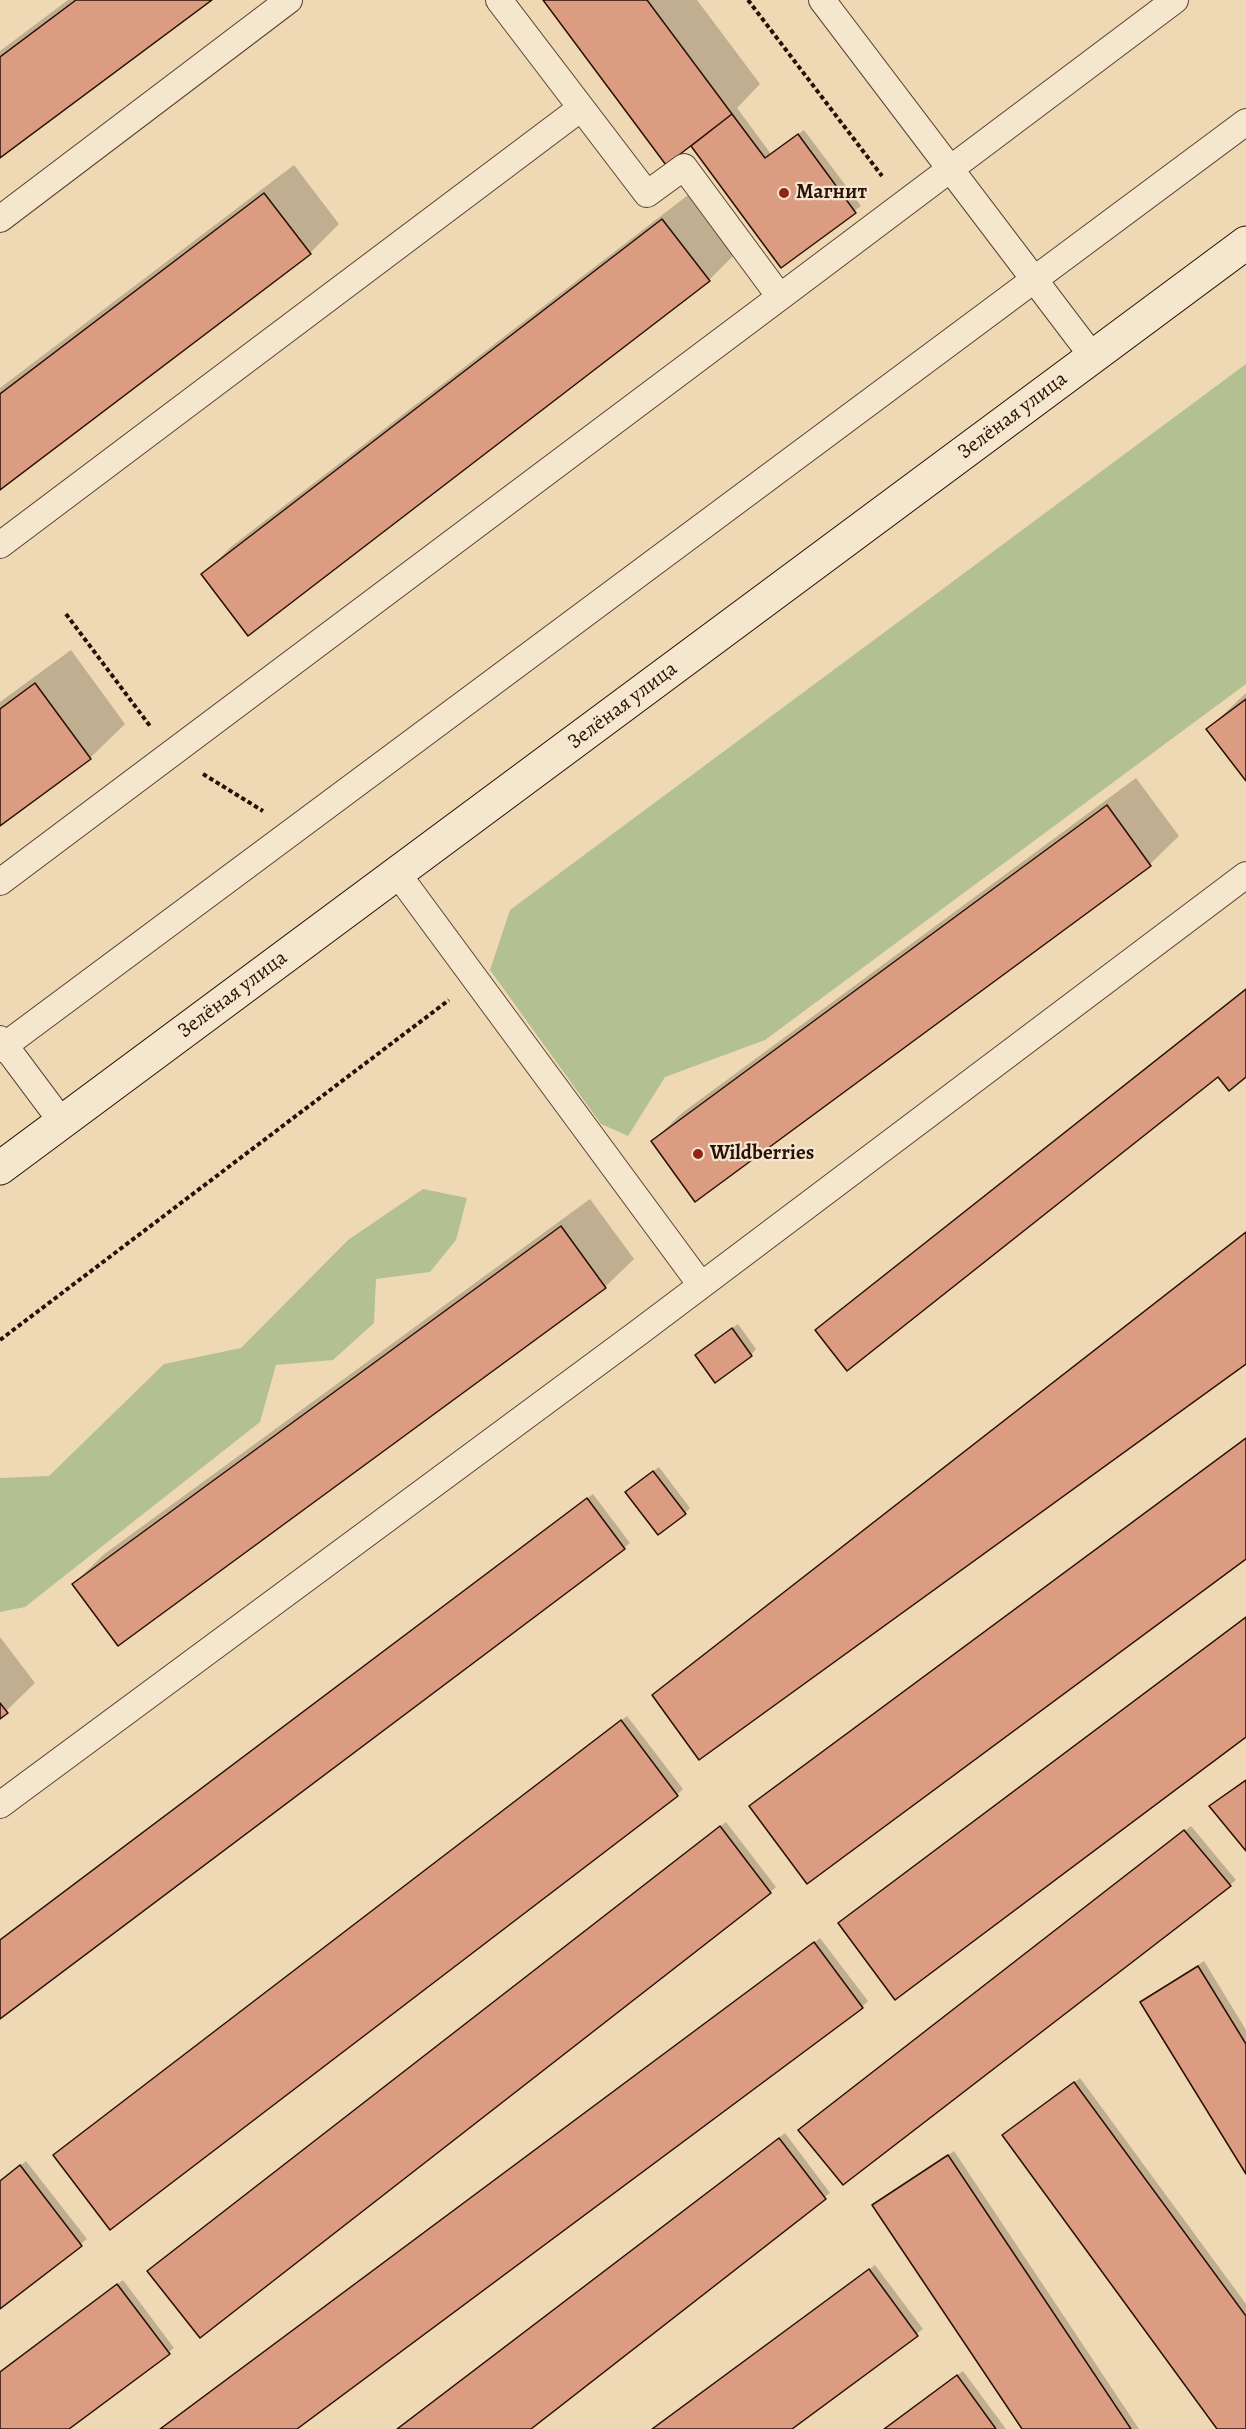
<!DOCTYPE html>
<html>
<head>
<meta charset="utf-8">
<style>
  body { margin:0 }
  canvas { display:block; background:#efd9b4 }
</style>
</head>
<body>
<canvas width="1246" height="2429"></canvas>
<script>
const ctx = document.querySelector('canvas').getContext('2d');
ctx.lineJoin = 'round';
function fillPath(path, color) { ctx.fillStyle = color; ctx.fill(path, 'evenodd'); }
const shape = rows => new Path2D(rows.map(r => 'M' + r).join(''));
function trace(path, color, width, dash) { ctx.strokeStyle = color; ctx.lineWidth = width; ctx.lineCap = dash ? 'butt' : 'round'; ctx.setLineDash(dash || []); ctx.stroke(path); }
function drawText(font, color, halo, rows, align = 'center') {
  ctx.font = font + ' Alegreya,serif'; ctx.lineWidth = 4.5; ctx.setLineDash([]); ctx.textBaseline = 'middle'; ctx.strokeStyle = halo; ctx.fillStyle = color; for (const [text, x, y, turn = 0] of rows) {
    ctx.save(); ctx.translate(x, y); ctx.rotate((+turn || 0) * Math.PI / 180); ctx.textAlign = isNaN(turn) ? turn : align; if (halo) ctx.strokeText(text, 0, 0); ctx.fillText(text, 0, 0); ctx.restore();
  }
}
const green = shape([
  [1246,364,1246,684,765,1040,665,1077,628,1136,601,1124,490,970,510,910],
  [423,1189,467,1198,456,1240,430,1272,376,1279,374,1323,333,1360,276,1365,260,1422,25,1607,0,1612,0,1478,49,1476,164,1364,241,1348,348,1240]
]);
const shadow = shape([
  [68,0,209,0,0,156,0,51],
  [545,0,697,0,760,84,737,108,771,154,804,130,861,206,782,266,697,139],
  [294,165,339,224,310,253,0,488,0,388],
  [692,192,738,251,709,280,203,575,232,546],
  [71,650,125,724,90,758,0,825,0,702],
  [1246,693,1246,779,1208,729],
  [1136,778,1179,836,1150,864,696,1199,653,1141,682,1113],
  [590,1199,634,1259,605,1287,74,1584,103,1555],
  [738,1324,756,1349,751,1355,702,1350],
  [1246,1438,1246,1557,751,1806,756,1800],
  [659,1467,690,1508,685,1513,632,1487],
  [593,1494,630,1543,624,1548,0,2017,0,1940],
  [0,1637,35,1683,0,1717],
  [627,1716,683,1789,677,1795,110,2228,55,2155,60,2150],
  [726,1822,776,1887,770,1892,200,2336,155,2266],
  [1191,1826,1236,1880,1230,1885,805,2124],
  [820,1938,868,2001,862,2007,295,2429,161,2429],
  [1204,1961,1246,2030,1246,2172,1142,2002],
  [1080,2078,1246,2304,1246,2429,1219,2429,1009,2130],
  [785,2133,830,2193,528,2429,397,2429],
  [954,2151,1139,2429,1023,2429,874,2205],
  [26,2161,87,2239,0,2307,0,2182],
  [875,2265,923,2329,790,2429,652,2429],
  [123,2280,174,2348,67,2429,0,2429,0,2372],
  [963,2371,1006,2429,884,2429]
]);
const building = shape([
  [76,0,212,0,0,158,0,57,76,0],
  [543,0,647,0,732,114,666,165,543,0],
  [732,114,765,158,798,134,856,213,781,268,691,146,732,114],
  [264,193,311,254,0,490,0,394,264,193],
  [662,219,710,281,248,636,201,574,662,219],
  [35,683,91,759,0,826,0,709,35,683],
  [1246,699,1246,781,1206,729,1246,699],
  [1107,805,1151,866,695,1202,651,1141,1107,805],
  [1246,989,1246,1077,1229,1091,1218,1077,847,1371,815,1330,1246,989],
  [561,1226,606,1288,118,1646,72,1584,561,1226],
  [1246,1232,1246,1364,699,1760,652,1695,1246,1232],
  [732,1328,752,1356,715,1383,695,1355,732,1328],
  [1246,1438,1246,1559,807,1884,749,1806,1246,1438],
  [653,1471,686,1514,658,1535,625,1492,653,1471],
  [587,1498,625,1549,0,2019,0,1940,587,1498],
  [1246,1617,1246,1737,895,2000,838,1923,1246,1617],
  [0,1703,8,1713,0,1719,0,1703],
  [621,1720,678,1796,110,2230,53,2155,621,1720],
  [1246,1780,1246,1851,1209,1806,1246,1780],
  [720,1826,771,1893,200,2338,147,2271,720,1826],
  [1184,1830,1231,1886,843,2185,798,2130,1184,1830],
  [814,1942,863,2008,297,2429,160,2429,814,1942],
  [1198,1966,1246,2044,1246,2174,1140,2002,1198,1966],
  [1074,2082,1246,2316,1246,2429,1217,2429,1002,2135,1074,2082],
  [779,2138,826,2199,531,2429,397,2429,779,2138],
  [948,2155,1131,2429,1022,2429,872,2205,948,2155],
  [20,2165,82,2246,0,2309,0,2181,20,2165],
  [869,2269,918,2336,792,2429,652,2429,869,2269],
  [117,2284,170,2354,69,2429,0,2429,0,2372,117,2284],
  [957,2375,996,2429,884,2429,957,2375]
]);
const path = shape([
  [748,0,882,176],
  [66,614,150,726],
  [203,774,263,811],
  [0,1340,449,1000]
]);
const lane = shape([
  [499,0,647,194,684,167,780,297,1175,0],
  [822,0,1093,357],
  [0,219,289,0],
  [0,545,581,108],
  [397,873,701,1285],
  [0,882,780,297],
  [0,1039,62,1122],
  [0,1049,1246,122],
  [0,1805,638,1333,1246,875]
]);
const secondary = shape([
  [0,1168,1246,243]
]);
const markers = [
  [784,193,6,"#8f2418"],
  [698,1154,6,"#8f2418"]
];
const poiNames = [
  ["Магнит",796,193],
  ["Wildberries",710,1154]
];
const streetNames = [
  ["Зелёная улица",1013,416,-37],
  ["Зелёная улица",623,706,-37],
  ["Зелёная улица",233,995,-37]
];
fillPath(green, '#b3c091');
fillPath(shadow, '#0003');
fillPath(building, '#db9c81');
trace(building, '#290f05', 1.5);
trace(lane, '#5a4231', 28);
trace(secondary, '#290f05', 35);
trace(path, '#290f05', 4, [4.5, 3]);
trace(lane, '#f5e6ce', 26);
trace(secondary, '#f5e6ce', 33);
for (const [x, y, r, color] of markers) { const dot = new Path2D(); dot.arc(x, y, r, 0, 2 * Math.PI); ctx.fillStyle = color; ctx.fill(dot); trace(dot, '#f5e6ce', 2); }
drawText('bold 21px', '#290f05', '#f5e6ce', poiNames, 'left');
drawText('21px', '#290f05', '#f5e6ce', streetNames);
</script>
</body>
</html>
